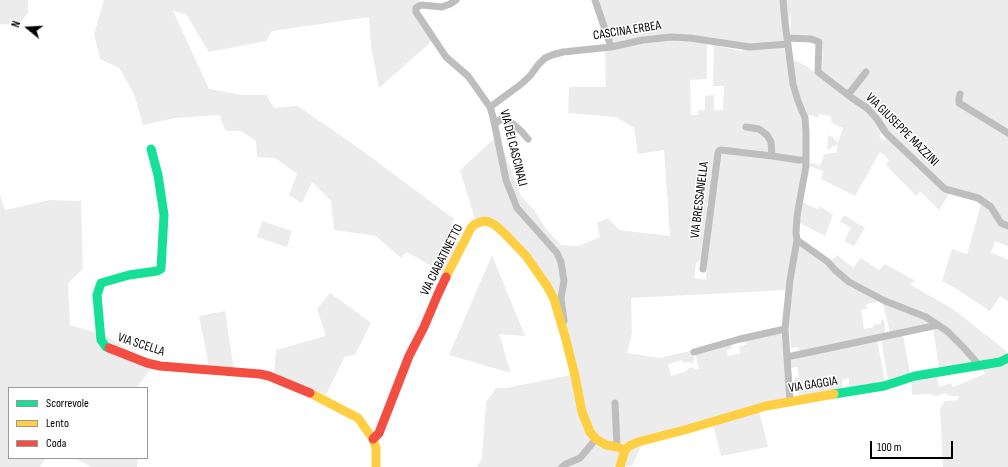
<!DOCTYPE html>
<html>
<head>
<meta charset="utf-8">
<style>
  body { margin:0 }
  #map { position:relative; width:1008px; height:467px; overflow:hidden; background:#fff; font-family:"Sofia Sans Condensed",sans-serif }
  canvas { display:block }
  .legend { position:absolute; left:8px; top:387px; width:140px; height:72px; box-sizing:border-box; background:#fff; border:1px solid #999; margin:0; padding:5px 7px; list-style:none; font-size:12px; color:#000 }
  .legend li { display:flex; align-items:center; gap:8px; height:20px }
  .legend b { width:20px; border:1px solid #999 }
  .north { position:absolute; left:8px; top:8px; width:40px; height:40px; -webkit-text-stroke:3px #fff; paint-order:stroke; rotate:288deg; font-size:11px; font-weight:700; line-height:16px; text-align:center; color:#000 }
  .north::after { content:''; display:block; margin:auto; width:14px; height:18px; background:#000; clip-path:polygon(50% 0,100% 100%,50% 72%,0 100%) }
  .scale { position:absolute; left:870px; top:441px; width:83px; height:18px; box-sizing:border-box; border:2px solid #000; border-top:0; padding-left:5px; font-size:12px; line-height:14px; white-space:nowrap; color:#000; -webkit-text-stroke:3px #fff; paint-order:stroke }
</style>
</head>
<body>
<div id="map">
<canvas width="1008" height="467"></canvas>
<ul class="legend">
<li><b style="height:5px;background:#16e098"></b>Scorrevole</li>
<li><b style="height:5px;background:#ffcf43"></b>Lento</li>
<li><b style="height:5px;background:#f24e42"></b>Coda</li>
</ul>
<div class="north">N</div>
<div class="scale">100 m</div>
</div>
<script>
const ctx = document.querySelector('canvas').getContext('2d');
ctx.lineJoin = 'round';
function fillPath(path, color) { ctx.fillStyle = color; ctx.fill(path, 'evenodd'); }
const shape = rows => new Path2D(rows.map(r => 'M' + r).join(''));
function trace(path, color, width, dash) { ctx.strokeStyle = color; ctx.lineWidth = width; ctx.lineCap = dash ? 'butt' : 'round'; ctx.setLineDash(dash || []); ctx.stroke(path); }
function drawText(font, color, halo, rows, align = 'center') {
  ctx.font = font + ' "Sofia Sans Condensed",sans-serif'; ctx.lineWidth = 3; ctx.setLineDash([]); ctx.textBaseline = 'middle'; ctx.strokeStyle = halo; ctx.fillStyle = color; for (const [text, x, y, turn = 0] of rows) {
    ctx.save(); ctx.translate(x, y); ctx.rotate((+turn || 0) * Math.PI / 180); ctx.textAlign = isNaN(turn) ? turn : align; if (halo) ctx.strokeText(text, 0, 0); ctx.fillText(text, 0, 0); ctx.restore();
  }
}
const green = shape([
  [0,0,28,0,28,13,18,25,0,24],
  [104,0,419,0,421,1,414,8,432,41,379,88,371,46,369,17,272,31,266,41,209,52,186,14,173,11,209,89,242,95,266,95,274,108,298,106,360,149,454,219,448,235,461,243,445,273,406,252,401,258,376,236,334,230,331,201,312,182,302,203,289,195,297,174,275,158,257,157,256,141,241,131,226,131,219,115,175,118,143,125,134,94,119,68,100,59,94,34],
  [596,0,1008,0,1008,246,995,241,991,252,1008,260,1008,301,1000,296,990,311,955,288,942,281,952,249,967,254,981,204,978,200,949,194,939,210,920,191,916,196,886,165,889,160,884,155,880,152,855,196,821,179,823,171,809,166,810,164,813,163,816,164,820,166,824,155,829,153,836,153,838,145,833,146,831,148,827,150,828,135,834,138,834,140,838,142,843,128,834,124,831,121,831,116,819,114,819,118,811,115,805,116,799,101,791,62,797,61,806,66,866,109,883,132,879,136,884,141,886,134,877,119,822,72,823,45,809,40,790,40,791,11,784,47,801,115,804,155,801,158,718,148,715,173,711,175,710,181,713,181,711,202,707,203,706,210,709,213,703,258,696,263,694,278,706,280,708,252,721,152,804,163,794,224,793,247,787,290,631,298,632,333,627,353,659,358,690,351,694,357,694,361,692,363,690,364,689,362,683,363,682,360,668,364,671,376,687,371,687,369,693,367,695,370,699,369,695,353,732,343,732,348,727,350,728,356,740,354,739,347,747,344,745,341,778,332,781,334,785,361,787,399,620,444,595,439,579,457,561,467,477,467,482,458,486,402,496,388,506,388,571,375,551,300,526,259,492,226,484,223,477,226,460,170,494,139,500,141,521,196,534,210,546,229,561,245,579,246,600,237,597,223,608,218,619,230,670,236,664,150,638,154,634,128,616,117,568,113,569,87,606,87,605,50,665,39,707,43,707,79,690,80,691,115,698,115,698,110,705,110,705,96,714,95,714,110,723,110,724,86,713,86,714,45,741,51,743,50,739,44,654,35,643,37,612,45],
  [0,195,5,210,50,200,81,201,83,269,68,283,70,325,104,335,145,359,152,368,136,388,9,388,9,458,45,458,40,467,0,467],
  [802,202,818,209,820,206,833,215,825,236,798,222],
  [844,215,865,228,854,246,844,241,851,228,840,221],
  [262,221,292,231,287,247,257,237],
  [798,245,825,262,835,272,931,323,890,333,883,304,878,301,877,302,866,304,867,309,861,310,864,329,874,327,873,325,881,324,881,320,884,319,885,328,884,333,800,352,799,349,797,347,791,348,790,332,788,324],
  [492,255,525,336,499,334,511,373,449,355],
  [837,255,853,268,861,258,879,270,885,264,914,280,911,285,953,309,1005,350,1008,354,1003,358,981,362,942,325,892,302,856,283,836,268,831,261],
  [330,293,358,313,371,323,355,355,345,356,326,395,274,374,276,350,326,336,317,309],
  [225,311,234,370,209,366,199,316],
  [933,328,935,328,942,330,953,341,973,362,971,364,939,368],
  [903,334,910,373,888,381,881,339],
  [877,339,885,382,849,389,849,378,842,380,843,391,799,397,798,391,794,389,794,378,799,377,797,367,790,368,789,358],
  [1008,362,1008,467,943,467,940,409,945,401,958,400,959,396,949,396,945,393,937,396,929,394,912,395,911,379,937,377,939,387,951,383,953,387,985,374,982,368],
  [759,411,768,447,721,456,713,424],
  [596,441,618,449,619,455,617,467,563,467],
  [643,443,632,466,622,467,629,451],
  [75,458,138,458,137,467,91,467]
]);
const street = shape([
  [456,0,450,4,442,7,422,5,419,6,416,8,416,12,446,57,468,76,490,107,493,117,506,180,517,208,557,253,561,262,564,281,561,298,556,306],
  [595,0,611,47],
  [783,0,785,22,793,84,798,101,805,118,806,132,806,166,797,216,796,233,797,240,828,262,835,270,849,282,885,301,926,317,947,331,964,348,979,365],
  [787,38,811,39,819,42,818,72,852,98,867,108,877,119,886,133,945,189,978,198,991,207,1001,223,1008,226],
  [960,94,959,98,959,103,1008,133],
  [848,95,866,72],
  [490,107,520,85,530,76,538,65,545,58,552,55,563,52,611,47,643,40,671,37,690,38,750,47,788,44],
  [495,124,501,119,507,119,521,131,528,139],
  [746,127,759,129,767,135,771,142,772,156],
  [703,269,718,153,719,151,721,150,772,156,799,160,806,160],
  [561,298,564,321],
  [694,352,740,339,785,329],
  [787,357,938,325],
  [790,401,785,329,790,280,797,240],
  [615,403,617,447],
  [562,467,566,464,580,458,596,439]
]);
const fast = shape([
  [109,348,106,347,101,340,97,295,101,283,129,275,157,271,161,269,164,215,158,175,151,149],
  [834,394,884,386,915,376,1000,362,1008,358]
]);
const slow = shape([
  [446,277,471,228,475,224,484,221,489,222,495,225,505,234,526,256,547,286,554,299,566,340,575,376,582,412,590,432,596,439,606,445,617,447,625,450],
  [310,393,358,418,373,439,376,448,376,467],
  [620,467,625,450,629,446,638,442,688,429,766,406,834,394]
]);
const jam = shape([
  [109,348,147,363,160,366,260,374,269,376,310,393],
  [373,439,379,433,409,356,424,327,438,294,446,277]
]);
const streetNames = [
  ["CASCINA ERBEA",627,31,-9],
  ["VIA GIUSEPPE MAZZINI",902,130,45],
  ["VIA DEI CASCINALI",513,148,76],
  ["VIA BRESSANELLA",700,200,-83],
  ["VIA CIABATINETTO",442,260,-63],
  ["VIA SCELLA",141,345,18],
  ["VIA GAGGIA",813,385,-9]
];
fillPath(green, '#ececec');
trace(street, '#bebebe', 7);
trace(fast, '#16e098', 9);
trace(slow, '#ffcf43', 9);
trace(jam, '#f24e42', 9);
drawText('13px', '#000', '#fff', streetNames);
</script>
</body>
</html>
